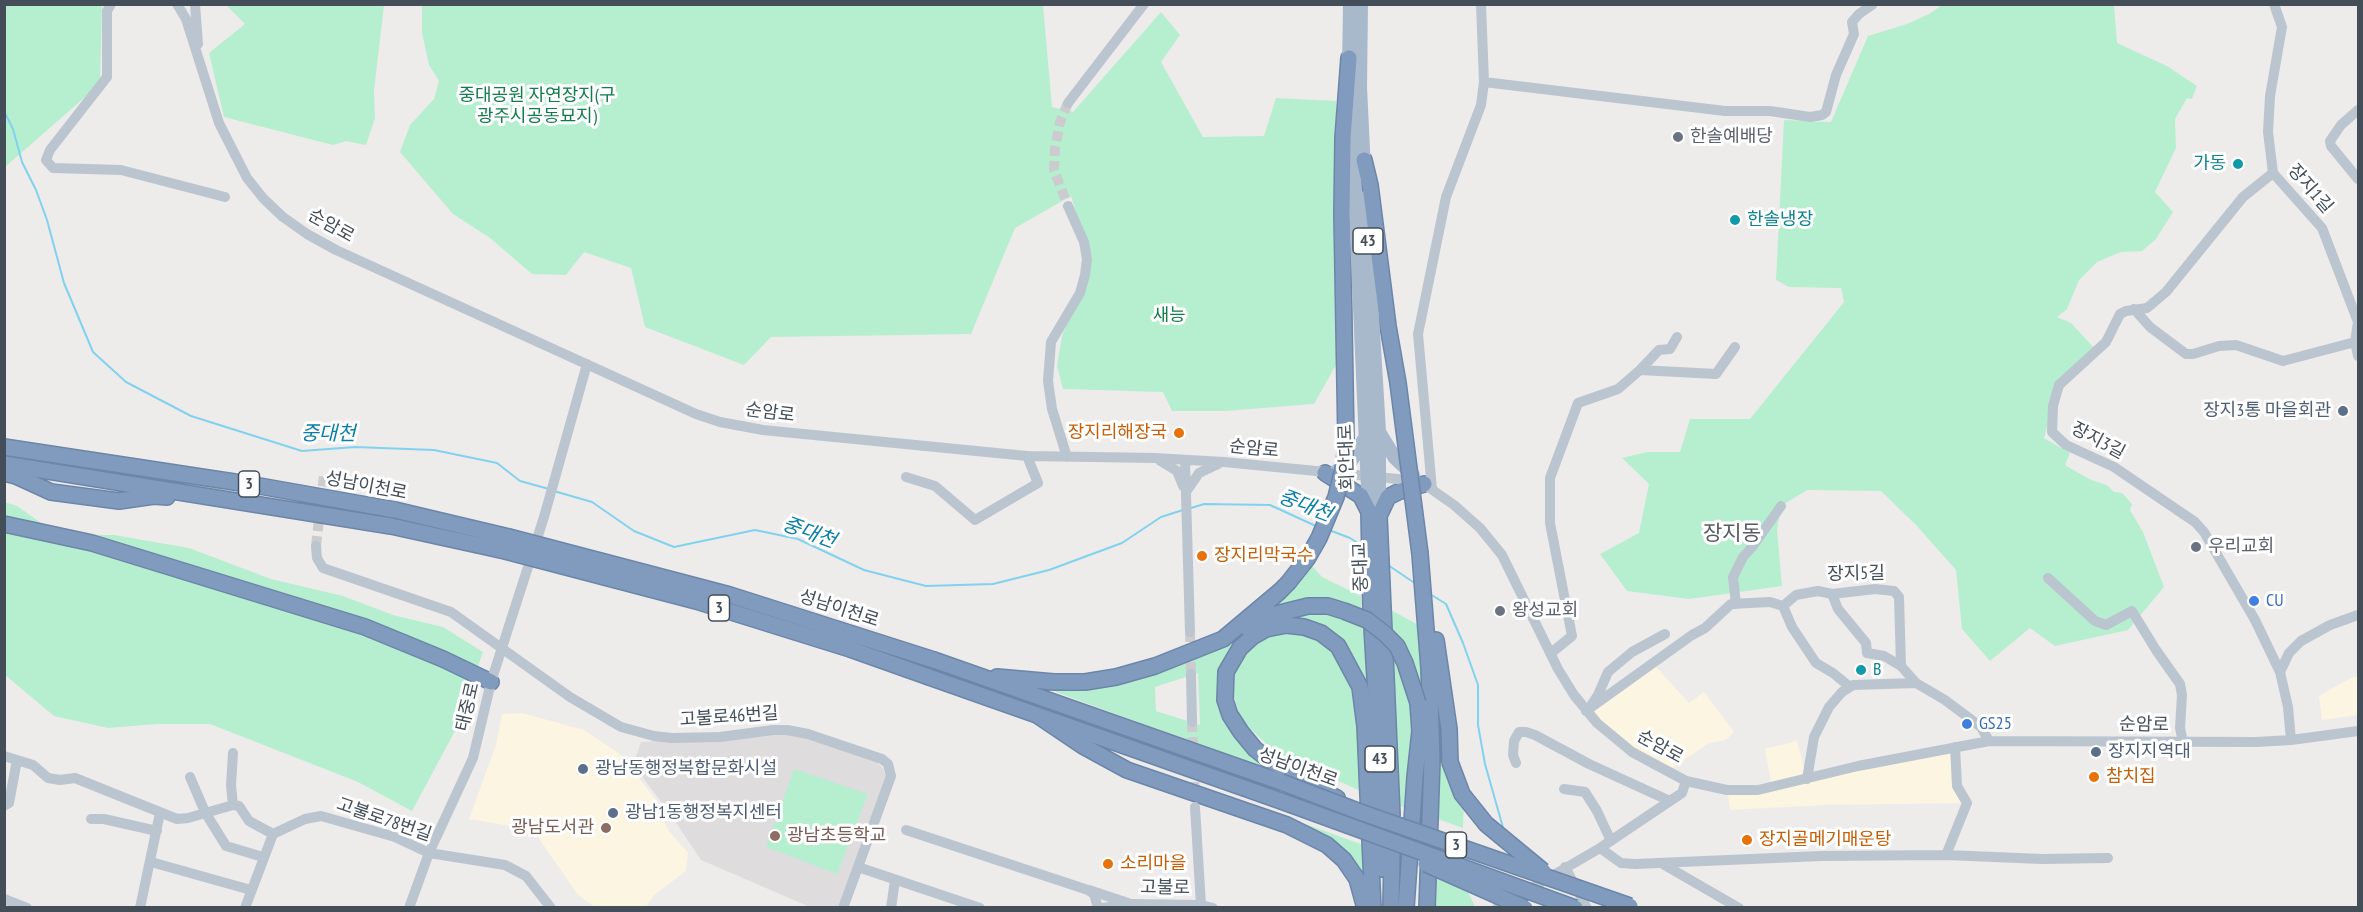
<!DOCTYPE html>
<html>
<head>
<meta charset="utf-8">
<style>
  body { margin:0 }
  #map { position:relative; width:2363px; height:912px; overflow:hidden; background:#eeebeb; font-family:"PT Sans Narrow",sans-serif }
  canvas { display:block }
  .frame { position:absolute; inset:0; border:6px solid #434e59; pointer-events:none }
</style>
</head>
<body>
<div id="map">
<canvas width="2363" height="912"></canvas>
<div class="frame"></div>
</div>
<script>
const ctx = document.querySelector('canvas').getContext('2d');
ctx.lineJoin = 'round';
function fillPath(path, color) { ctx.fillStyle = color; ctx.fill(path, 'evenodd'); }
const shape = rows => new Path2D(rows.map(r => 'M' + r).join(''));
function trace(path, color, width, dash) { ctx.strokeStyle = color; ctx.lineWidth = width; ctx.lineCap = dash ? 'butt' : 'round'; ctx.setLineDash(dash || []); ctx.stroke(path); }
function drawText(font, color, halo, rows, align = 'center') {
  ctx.font = font + ' "PT Sans Narrow","Noto Sans KR",sans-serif'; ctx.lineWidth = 6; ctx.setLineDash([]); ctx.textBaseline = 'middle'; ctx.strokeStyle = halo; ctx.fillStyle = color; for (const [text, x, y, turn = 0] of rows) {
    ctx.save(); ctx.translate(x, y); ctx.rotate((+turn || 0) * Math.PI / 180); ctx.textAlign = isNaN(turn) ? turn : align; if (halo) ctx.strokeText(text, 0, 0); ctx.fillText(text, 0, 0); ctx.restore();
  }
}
const commercial = shape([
  [1653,664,1689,703,1704,692,1734,732,1726,740,1709,743,1668,771,1649,761,1586,711],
  [2358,676,2358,715,2322,720,2319,696,2351,678],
  [522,713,584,730,620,754,657,801,668,830,688,853,686,871,654,895,646,907,595,907,578,895,533,830,469,819,496,745,502,714],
  [1797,741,1807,779,1955,747,1957,786,1967,803,1825,805,1730,810,1728,794,1772,787,1765,749]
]);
const education = shape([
  [778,734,800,736,876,761,883,768,887,779,839,907,810,907,701,860,669,812,633,765,641,742]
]);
const green = shape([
  [5,5,102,5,100,84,5,167],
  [226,5,384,5,374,91,375,118,366,145,346,141,333,145,224,117,209,53,245,24],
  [422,5,1043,5,1052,107,1073,112,1161,12,1180,35,1161,62,1203,137,1264,136,1276,98,1336,101,1341,356,1314,404,1225,411,1172,411,1163,392,1063,389,1057,366,1062,336,1087,274,1084,239,1071,196,1015,228,971,334,771,337,744,365,645,327,631,268,584,252,566,275,532,274,490,238,453,214,400,152,410,125,434,99,439,81,429,65,422,33],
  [1942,5,2114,5,2117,43,2167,66,2197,86,2192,99,2187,98,2175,119,2176,148,2155,192,2173,212,2156,239,2142,251,2121,252,2097,262,2079,280,2067,309,2057,317,2071,323,2097,351,2072,374,2053,406,2044,438,2070,453,2065,465,2091,480,2107,485,2114,492,2122,493,2132,504,2130,510,2143,532,2164,587,2128,630,2055,646,2030,628,1990,661,1962,629,1956,570,1916,525,1881,491,1807,490,1781,506,1777,530,1782,586,1689,599,1627,591,1600,554,1639,533,1649,484,1622,458,1647,452,1680,452,1690,419,1750,419,1844,302,1841,288,1789,287,1776,280,1784,120,1831,122,1868,36,1907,24,1929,14],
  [4,502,17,506,58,535,114,535,189,548,271,579,343,596,393,615,443,627,483,652,455,731,412,811,358,782,210,724,157,724,108,728,54,716,5,675],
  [1311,565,1322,577,1361,596,1361,611,1267,610],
  [1391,610,1422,627,1428,815,1417,811,1424,732,1390,632],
  [1316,611,1342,616,1366,627,1370,728,1366,701,1316,626,1252,634,1223,698,1275,770,1271,771,1056,692,1058,687,1136,677,1177,667,1224,646,1259,625],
  [1198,673,1200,725,1156,711,1155,687],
  [1280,629,1318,635,1332,647,1353,683,1365,793,1275,752,1242,721,1234,697,1234,677,1238,664,1253,644],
  [1392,652,1403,669,1415,712,1410,809,1397,805],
  [1435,679,1464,798,1463,828,1435,818],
  [1148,767,1366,846,1368,898,1352,865,1271,813],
  [794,769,868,794,837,874,766,847],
  [1433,871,1465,885,1475,907,1432,908]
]);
const stream = shape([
  [4,111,13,129,22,162,36,190,47,220,64,283,93,352,126,382,191,416,302,451,355,447,434,450,497,463,520,481,549,489],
  [554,491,592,502,634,531,674,547,755,530,798,539,864,570,926,586,993,584,1049,570,1122,543,1161,517,1183,510],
  [1191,508,1204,504,1270,505,1318,527],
  [1329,530,1350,538,1364,547],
  [1388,565,1416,584],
  [1430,594,1446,604,1463,643,1478,685,1478,725,1485,764,1504,831]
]);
const minorTunnel = shape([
  [1068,103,1060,122,1055,148,1054,170,1068,206],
  [316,546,324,476],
  [1190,632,1191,674],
  [1192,722,1195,799]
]);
const minor = shape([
  [111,4,107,11,107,77,50,150,46,160,53,168,121,170,225,197],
  [177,4,186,19,219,123,247,178,263,198,283,217,307,234,336,250,696,414,720,422,763,430,1027,456,1155,458,1224,462,1398,479,1424,484,1454,505,1480,528,1502,555,1558,669,1574,695,1597,723,1632,752,1686,781,1727,790,1758,790,1858,766,1989,741,2256,742,2291,740,2358,731],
  [195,4,198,44],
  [1481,4,1484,82],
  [2274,4,2282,27,2270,96,2268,132,2273,173,2322,228,2358,322,2355,342,2358,356],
  [1068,103,1144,4],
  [2358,110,2341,125,2330,141,2331,146,2358,179],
  [2273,173,2243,197,2166,292,2147,308,2126,311,2120,314,2106,342,2059,385,2053,406,2052,432,2066,445,2114,467,2195,522,2204,532,2255,620,2280,672,2288,707,2291,740],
  [2134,309,2150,327,2186,354,2193,354,2219,346,2236,345,2283,361,2355,342],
  [1640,370,1659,350,1670,349,1677,337],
  [1067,457,1052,409,1048,381,1051,342,1080,293,1085,275,1087,259,1084,242,1068,206],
  [1159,460,1177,471,1183,486],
  [1185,460,1190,632],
  [906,477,935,486,975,520,1038,483,1027,456],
  [1432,489,1418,334,1446,197,1481,105,1484,82,1725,111,1770,111,1810,117,1822,115,1826,112,1836,75,1854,34,1852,22,1859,14,1872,5],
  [1186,492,1199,473,1218,464],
  [316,546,317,558,323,568,451,612,570,697,621,727,654,736,672,738,720,737,773,730,787,730,808,734,882,759,888,764,891,776,858,867,980,908],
  [2048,578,2095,621,2106,625,2132,611,2156,650,2180,684,2182,695,2180,728,2183,742],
  [1832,594,1838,609,1866,643,1867,653,1884,656,1901,666],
  [1736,604,1733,577,1743,557,1753,546,1781,506],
  [1783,606,1792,627,1816,663,1833,673,1850,687],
  [1551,653,1572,636,1550,523,1550,478,1578,403,1618,389,1640,370,1716,374,1735,347],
  [2280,672,2289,653,2301,641,2330,625,2358,615],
  [1191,674,1192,722],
  [1592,704,1598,695,1608,672,1632,652,1665,634],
  [1586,711,1692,635,1705,628,1731,604,1770,602,1783,606,1796,595,1818,591,1832,594,1875,589,1894,591,1899,597,1901,666,1916,683,1945,700,1981,727,1989,741],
  [233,753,231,785,233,805],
  [4,756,33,765,48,778,60,780,75,778,177,819,188,818,233,805,239,806,249,821,273,834,305,819,321,816,395,837,429,853,505,865,526,876,551,908],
  [1516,763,1513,755,1514,741,1519,732,1526,732,1535,735,1589,764,1670,801],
  [190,777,205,812,226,846,263,857],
  [1807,779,1814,737,1829,707,1842,692,1853,685,1916,683],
  [1564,789,1585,792,1597,811,1611,841],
  [4,806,9,803,17,760],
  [91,819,104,819,157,831],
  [906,830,1088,890,1094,894,1098,908],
  [1600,848,1621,863,1635,864,1821,856,1946,855,2042,859,2108,858],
  [1946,855,1967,803,1957,786,1955,747],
  [151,862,251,890],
  [1661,863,1739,908],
  [1565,867,1587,908],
  [1089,890,1128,903],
  [4,899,27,908],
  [1201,905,1213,908],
  [140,908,160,813],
  [245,908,273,834],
  [409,908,429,853,473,758,491,682,544,517,587,364],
  [843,908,858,867],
  [891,908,895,880],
  [1102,908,1131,904,1201,905,1195,807],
  [1497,908,1600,848,1670,801,1682,793,1686,781]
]);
const major = shape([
  [1361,4,1360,87,1364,170],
  [1349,68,1350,4],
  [1351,103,1369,512],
  [1365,198,1379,431,1379,516],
  [1379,432,1395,458,1413,475],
  [1337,471,1351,461,1365,438]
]);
const highway = shape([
  [1364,160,1370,185,1388,326,1398,383],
  [1346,442,1342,213,1343,138,1349,58],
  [4,447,254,485,395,510,509,537],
  [4,464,391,526,505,551],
  [4,473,16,476,51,492,119,501,154,496,167,497],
  [1325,473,1361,496,1369,512,1371,611,1381,779,1382,869],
  [4,524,92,543,365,627,443,659,491,682],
  [1420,554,1429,668,1432,760,1427,908],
  [1246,627,1272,615,1308,606],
  [1436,640,1449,729,1450,762],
  [934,660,1281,782],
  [929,677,1281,801],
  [997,677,1054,682,1085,682,1116,677,1155,666,1223,639,1279,592],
  [1037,715,1083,746,1127,770,1287,825,1327,845,1344,860,1357,879,1365,908],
  [1337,798,1269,760,1255,749,1241,732,1230,715,1225,700,1226,672,1240,648,1252,637,1266,629,1286,625,1304,627,1321,633,1338,646,1360,687,1365,726,1373,908],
  [1392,815,1379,516,1388,497,1398,492,1424,484],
  [1391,908,1392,854],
  [1406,908,1415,777,1420,731,1418,703]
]);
const highwayBridge = shape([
  [1398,383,1420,554],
  [509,537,730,595,934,660],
  [505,551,696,601,850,649,929,677],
  [1279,592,1288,583,1307,559,1319,538,1336,497,1344,465,1346,442],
  [1308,606,1328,606,1344,611,1367,620,1385,634,1397,646,1405,663,1418,703],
  [1450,762,1462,794,1486,824,1543,871],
  [1281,782,1363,813,1630,906],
  [1281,801,1575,908],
  [1426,864,1525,908]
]);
const markers = [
  [1678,137,6,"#6b7280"],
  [2238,164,6,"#0f9aa8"],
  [1735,220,6,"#0f9aa8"],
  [2343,411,6,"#5c6f8a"],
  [1179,433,6,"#e8710a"],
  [2196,547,6,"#6b7280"],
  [1202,556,6,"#e8710a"],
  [2254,601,6,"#3f7fe0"],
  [1500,611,6,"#6b7280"],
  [1861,670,6,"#0f9aa8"],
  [1967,724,6,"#3f7fe0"],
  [2096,752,6,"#5c6f8a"],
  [583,769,6,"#5c6f8a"],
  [2094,777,6,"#e8710a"],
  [613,813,6,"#5c6f8a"],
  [606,828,6,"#8d6e63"],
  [775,836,6,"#8d6e63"],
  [1747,840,6,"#e8710a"],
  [1108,864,6,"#e8710a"]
];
const shields = [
  [1368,241,30],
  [249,484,21],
  [719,608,21],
  [1380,759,30],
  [1456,845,21]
];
const shieldNames = [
  ["43",1368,241],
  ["3",249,484],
  ["3",719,608],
  ["43",1380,759],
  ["3",1456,845]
];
const parkNames = [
  ["중대공원 자연장지(구",537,96],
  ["광주시공동묘지)",537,117],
  ["새능",1169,316]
];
const worshipNames = [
  ["한솔예배당",1690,137],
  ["우리교회",2208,547],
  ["왕성교회",1512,611]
];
const cultureNames = [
  ["가동",2226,164,"right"],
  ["한솔냉장",1747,220],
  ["B",1873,670]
];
const streetNames = [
  ["장지1길",2310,189,49],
  ["순암로",331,226,29],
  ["순암로",770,413,7],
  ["장지3길",2098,441,28],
  ["순암로",1254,449,6],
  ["회안대로",1347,457,-92],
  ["성남이천로",366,486,11],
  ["중대교",1361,567,-92],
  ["장지5길",1856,574,-1],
  ["성남이천로",839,609,18],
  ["태중로",468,707,-77],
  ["고불로46번길",729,717,-4],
  ["순암로",2144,725,1],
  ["순암로",1660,747,29],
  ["성남이천로",1298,768,20],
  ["고불로78번길",384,820,19],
  ["고불로",1165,888,1]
];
const serviceNames = [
  ["장지3통 마을회관",2331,411,"right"],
  ["장지지역대",2108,752],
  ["광남동행정복합문화시설",595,769],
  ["광남1동행정복지센터",625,813]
];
const foodNames = [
  ["장지리해장국",1167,433,"right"],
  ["장지리막국수",1214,556],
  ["참치집",2106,777],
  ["장지골메기매운탕",1759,840],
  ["소리마을",1120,864]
];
const shopNames = [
  ["CU",2266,601],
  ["GS25",1979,724]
];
const educationNames = [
  ["광남도서관",594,828],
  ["광남초등학교",787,836,"left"]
];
const waterNames = [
  ["중대천",328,434],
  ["중대천",1305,506,21],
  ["중대천",809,533,20]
];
const quarterNames = [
  ["장지동",1732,534]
];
fillPath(commercial, '#fcf5e2');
fillPath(education, '#dfdcdd');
fillPath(green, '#b6efcf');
trace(stream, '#81d2ee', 2);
trace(minorTunnel, '#ccccce', 10, [10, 5]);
trace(highway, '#6c86a9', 18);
trace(minor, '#bbc5cf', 10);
trace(major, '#a9b9cc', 14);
trace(highway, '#809bbd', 15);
trace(highwayBridge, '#6c86a9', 18, []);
trace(highwayBridge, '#809bbd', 15);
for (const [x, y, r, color] of markers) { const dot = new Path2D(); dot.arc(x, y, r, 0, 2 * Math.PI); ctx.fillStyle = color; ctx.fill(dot); trace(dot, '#fff', 2); }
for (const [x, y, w] of shields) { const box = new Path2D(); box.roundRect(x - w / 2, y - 13, w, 26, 4.5); ctx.fillStyle = '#fff'; ctx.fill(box); trace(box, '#434e59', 1.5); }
drawText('bold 16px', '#434e59', null, shieldNames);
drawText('18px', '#137c4c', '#fff', parkNames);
drawText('18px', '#5b616d', '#fff', worshipNames, 'left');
drawText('18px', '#0d838f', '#fff', cultureNames, 'left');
drawText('18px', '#434e59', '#fff', streetNames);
drawText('18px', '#4e5e75', '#fff', serviceNames, 'left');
drawText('18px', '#c56008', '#fff', foodNames, 'left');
drawText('18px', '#366cbe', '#fff', shopNames, 'left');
drawText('18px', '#785e54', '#fff', educationNames, 'right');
drawText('italic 20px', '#077fa8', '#fff', waterNames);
drawText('21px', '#585b61', '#fff', quarterNames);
</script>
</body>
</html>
